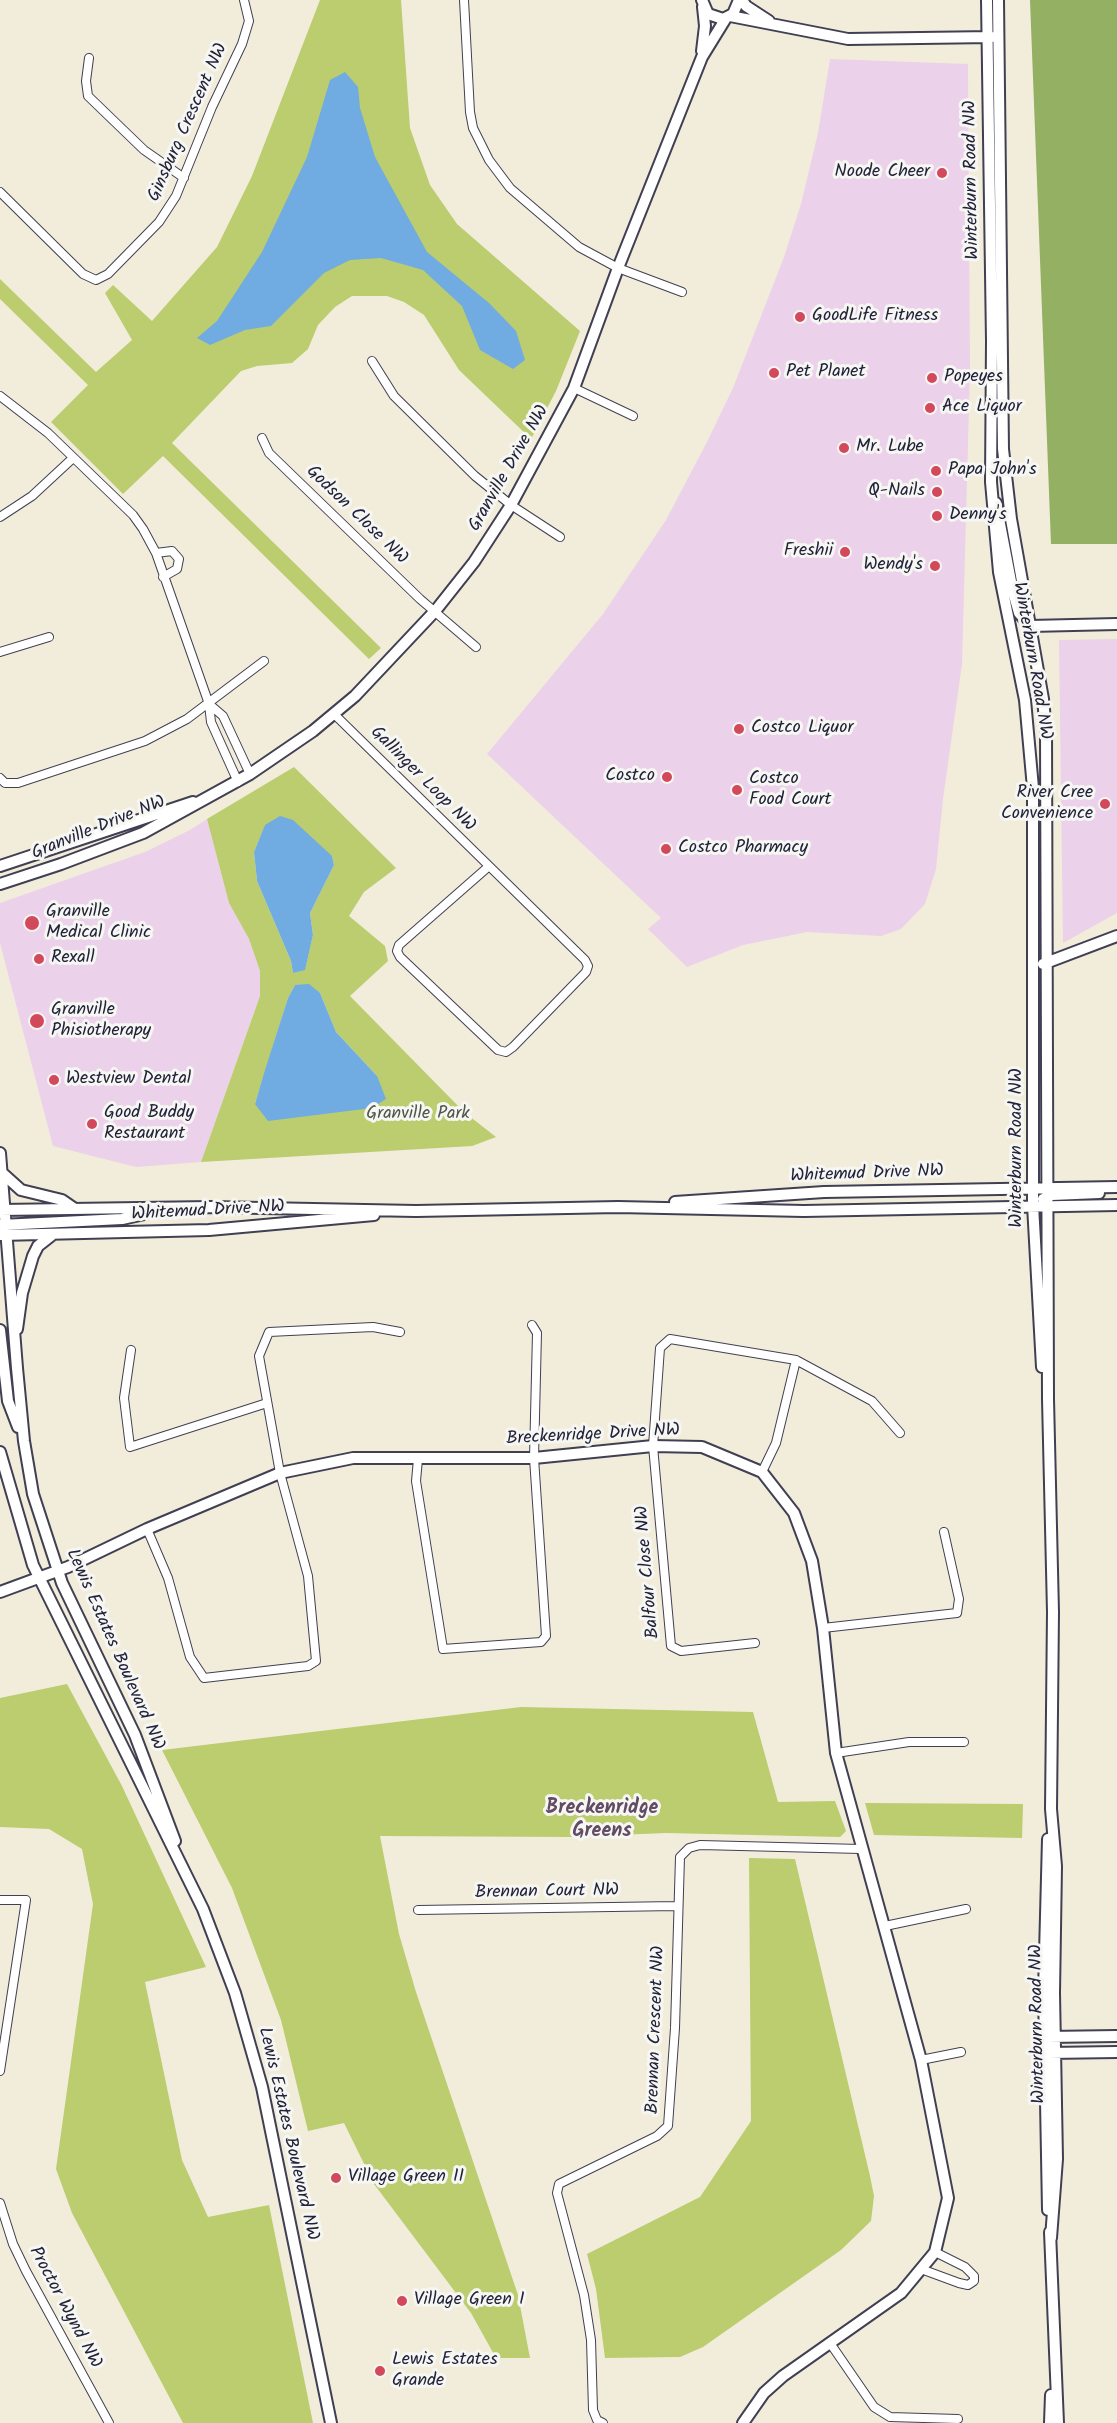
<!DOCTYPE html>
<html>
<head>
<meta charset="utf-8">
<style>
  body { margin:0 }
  canvas { display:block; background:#f2ecdb }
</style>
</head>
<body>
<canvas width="1117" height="2423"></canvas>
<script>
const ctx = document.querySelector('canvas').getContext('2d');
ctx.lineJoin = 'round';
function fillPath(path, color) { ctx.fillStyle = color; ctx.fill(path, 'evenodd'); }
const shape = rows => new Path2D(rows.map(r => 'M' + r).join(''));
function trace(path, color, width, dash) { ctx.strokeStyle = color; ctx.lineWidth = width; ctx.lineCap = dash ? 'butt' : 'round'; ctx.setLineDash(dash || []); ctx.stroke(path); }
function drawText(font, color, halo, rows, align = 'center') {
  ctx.font = font + ' Kalam,sans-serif'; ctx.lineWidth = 6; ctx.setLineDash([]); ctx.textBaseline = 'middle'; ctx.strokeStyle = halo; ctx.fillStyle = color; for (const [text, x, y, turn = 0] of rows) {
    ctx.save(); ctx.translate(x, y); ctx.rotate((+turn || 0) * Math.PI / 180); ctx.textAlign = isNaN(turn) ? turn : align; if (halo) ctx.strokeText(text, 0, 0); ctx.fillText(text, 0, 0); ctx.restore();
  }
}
const built = shape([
  [830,59,968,64,970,370,962,664,943,799,936,869,925,904,901,929,881,936,807,932,743,945,687,967,648,929,661,918,487,754,603,614,666,520,707,442,733,388,784,257,801,204,818,133],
  [1117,639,1117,913,1063,943,1059,640],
  [207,819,229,903,249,939,260,971,260,996,201,1162,136,1167,53,1146,0,943,0,903,145,852,190,830]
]);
const green = shape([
  [320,0,401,0,410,128,430,185,457,224,580,331,556,391,531,439,459,370,424,315,404,302,387,296,352,296,335,307,318,325,308,349,292,363,257,366,241,371,172,443,381,648,369,659,163,456,123,494,51,422,88,385,0,299,0,279,96,372,132,340,105,293,113,285,152,321,217,247,252,176],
  [294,767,396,868,364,892,349,916,385,946,388,961,350,996,464,1112,496,1137,472,1146,201,1162,260,996,260,971,249,939,229,903,207,819],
  [265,826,332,856,334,865,310,913,313,935,305,969,293,973,291,961,257,881,254,852],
  [295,985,320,993,336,1032,377,1076,255,1104,288,998],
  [67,1684,122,1786,206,1967,145,1982,182,2160,208,2217,269,2205,313,2423,183,2423,72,2213,56,2169,93,1904,82,1849,49,1829,0,1827,0,1698],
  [521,1707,753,1712,778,1802,835,1801,846,1831,840,1837,666,1833,571,1837,380,1836,399,1934,416,1992,518,2295,530,2358,496,2358,471,2313,374,2184,344,2123,308,2131,281,2020,232,1888,162,1750],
  [865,1803,1023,1804,1022,1838,874,1835],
  [749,1858,795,1859,870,2176,874,2196,871,2221,841,2250,703,2347,680,2357,605,2358,596,2289,587,2254,700,2197,751,2121]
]);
const forest = shape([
  [1030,0,1117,0,1117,544,1051,544]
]);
const water = shape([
  [345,72,358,87,360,108,375,157,427,252,489,303,516,331,525,360,513,369,480,350,462,306,423,270,381,258,350,260,324,273,271,326,245,330,210,345,197,338,217,321,262,252,307,157,330,80],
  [280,816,293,820,332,856,334,865,310,913,313,935,305,970,293,973,291,961,257,881,254,852,265,825],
  [309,984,320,993,336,1032,377,1076,386,1099,372,1108,268,1121,255,1104,265,1070,288,998,295,985]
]);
const street = shape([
  [464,0,470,112,473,128,489,160,510,188,579,247,618,268,682,292],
  [89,58,86,81,88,96,144,150,184,178],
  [0,192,83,274,96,280,108,274,159,222,176,196,212,107,242,44,249,21,244,0],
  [372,361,394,396,475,476,511,505,560,537],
  [574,388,633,416],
  [0,396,48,433,133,515,143,529,156,553,209,704,211,722,238,782],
  [262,438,269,453,420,599,476,647],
  [0,517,32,496,73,458],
  [156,553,172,551,179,559,177,569,163,577],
  [0,652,49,637],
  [209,704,223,716,250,774],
  [334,714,585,960,588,966,586,972,513,1047,506,1052,498,1050,400,957,397,951,399,945,488,867],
  [0,778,5,783,18,783,145,741,187,719,264,661],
  [131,1350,124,1398,130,1447,267,1403],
  [418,1459,416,1481,443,1649,541,1642,546,1636,534,1458,537,1333,532,1325],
  [762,1472,776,1443,796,1360],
  [147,1529,168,1578,190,1657,204,1678,308,1666,316,1661,308,1576,280,1473,259,1356,269,1332,373,1327,400,1332],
  [823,1628,957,1613,959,1599,944,1532],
  [755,1643,681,1651,671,1646,653,1446,660,1348,670,1339,796,1360,872,1401,900,1433],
  [836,1753,909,1742,964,1742],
  [0,1900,26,1900,0,2071],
  [418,1910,676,1906],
  [885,1926,966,1909],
  [921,2060,961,2052],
  [0,2203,13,2244,26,2271,109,2423],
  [921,2269,959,2283,968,2285,974,2281,974,2276,965,2267,935,2252],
  [830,2343,874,2407,890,2417,958,2419],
  [603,2423,597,2420,593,2410,591,2340,584,2295,557,2193,559,2184,657,2136,668,2126,675,2028,680,1857,689,1848,700,1845,861,1849]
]);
const secondary = shape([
  [702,0,708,14,723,19,733,14,739,0],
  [742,0,746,6,769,21],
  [987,0,992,341,991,482,999,572,1025,700,1033,788,1033,1205,1042,1367],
  [998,0,1003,449,1011,519,1043,699,1046,731,1048,1399,1053,1612,1051,1809,1056,1866,1054,1993,1057,2159,1051,2238],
  [730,16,848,39,992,37],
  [702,51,705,26,703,7],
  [996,503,1013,592,1019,613,1028,623],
  [1030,626,1117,624],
  [0,866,193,802],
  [0,884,61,864,143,833,250,774,313,731,355,696,436,610,474,562,511,505,574,388,618,268,702,57,726,18],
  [1043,964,1117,936],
  [0,1153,17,1368,24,1441,33,1494,62,1583,135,1735,175,1841],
  [1,1172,21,1190,62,1200,75,1209],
  [1043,1199,1052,1195,1099,1193],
  [675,1202,824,1192,1117,1187],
  [0,1210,211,1207,416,1211,618,1207,804,1211,1117,1205],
  [1,1225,122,1219,149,1213],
  [0,1235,209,1230,374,1215],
  [17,1329,22,1293,33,1256,38,1246,52,1235],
  [0,1330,8,1401,18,1427],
  [0,1452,33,1565,203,1909,235,1993,262,2087,331,2423],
  [0,1592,68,1567,147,1529,280,1473,353,1458,534,1458,653,1446,702,1447,762,1472,794,1513,812,1561,823,1628,836,1753,921,2060,948,2198,935,2252,901,2293,783,2376,764,2393,743,2423],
  [1048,1839,1044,1992,1048,2210],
  [1048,2037,1117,2036],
  [1049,2053,1117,2052],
  [1050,2232,1058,2423],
  [1050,2423,1051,2395]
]);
const markers = [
  [942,173,6,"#d1495b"],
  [800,317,6,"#d1495b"],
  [774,373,6,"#d1495b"],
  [932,378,6,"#d1495b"],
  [930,408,6,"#d1495b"],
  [844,448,6,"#d1495b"],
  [936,471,6,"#d1495b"],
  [937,492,6,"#d1495b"],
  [937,516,6,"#d1495b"],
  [845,552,6,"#d1495b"],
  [935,566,6,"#d1495b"],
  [739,729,6,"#d1495b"],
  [667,777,6,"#d1495b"],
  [737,790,6,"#d1495b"],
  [1105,804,6,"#d1495b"],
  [666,849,6,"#d1495b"],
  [32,923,8,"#d1495b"],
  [39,959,6,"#d1495b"],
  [37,1021,8,"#d1495b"],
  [54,1080,6,"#d1495b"],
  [92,1124,6,"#d1495b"],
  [336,2178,6,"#d1495b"],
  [402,2301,6,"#d1495b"],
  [380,2371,6,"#d1495b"]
];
const streetNames = [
  ["Ginsburg Crescent NW",189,123,-66],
  ["Winterburn Road NW",973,180,-91],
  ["Granville Drive NW",510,469,-60],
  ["Godson Close NW",356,516,44],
  ["Winterburn Road NW",1031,661,80],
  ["Gallinger Loop NW",422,780,45],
  ["Granville Drive NW",99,829,-22],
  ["Winterburn Road NW",1018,1148,-90],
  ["Whitemud Drive NW",867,1175,-2],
  ["Whitemud Drive NW",208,1212,-3],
  ["Breckenridge Drive NW",593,1436,-3],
  ["Balfour Close NW",649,1572,-95],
  ["Lewis Estates Boulevard NW",114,1650,66],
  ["Brennan Court NW",547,1893,-1],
  ["Winterburn Road NW",1039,2024,-91],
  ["Brennan Crescent NW",657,2030,-88],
  ["Lewis Estates Boulevard NW",287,2134,77],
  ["Proctor Wynd NW",64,2308,62]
];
const poiNames = [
  ["Noode Cheer",930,173,"right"],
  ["GoodLife Fitness",812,317],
  ["Pet Planet",786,373],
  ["Popeyes",944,378],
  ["Ace Liquor",942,408],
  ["Mr. Lube",856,448],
  ["Papa John's",948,471],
  ["Q-Nails",925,492,"right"],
  ["Denny's",949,516],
  ["Freshii",833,552,"right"],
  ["Wendy's",923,566,"right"],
  ["Costco Liquor",751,729],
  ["Costco",655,777,"right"],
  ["Costco",749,780],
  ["Food Court",749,801],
  ["River Cree",1093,794,"right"],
  ["Convenience",1093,815,"right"],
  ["Costco Pharmacy",678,849],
  ["Granville",46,913],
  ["Medical Clinic",46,934],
  ["Rexall",51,959],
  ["Granville",51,1011],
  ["Phisiotherapy",51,1032],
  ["Westview Dental",66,1080],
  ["Good Buddy",104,1114],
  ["Restaurant",104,1135],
  ["Village Green II",348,2178],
  ["Village Green I",414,2301],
  ["Lewis Estates",392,2361],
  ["Grande",392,2382]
];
const parkNames = [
  ["Granville Park",418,1115]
];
const neighbourhoodNames = [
  ["Breckenridge",602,1810],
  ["Greens",602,1833]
];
fillPath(built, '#ecd1ea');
fillPath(green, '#bbcd6f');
fillPath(forest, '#94b062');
fillPath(water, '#70abe1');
trace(street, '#414053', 10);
trace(secondary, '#414053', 14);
trace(street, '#fff', 8);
trace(secondary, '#fff', 10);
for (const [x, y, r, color] of markers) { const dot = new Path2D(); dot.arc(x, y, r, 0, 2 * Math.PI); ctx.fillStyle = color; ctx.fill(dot); trace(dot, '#f6f6f2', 2); }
drawText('18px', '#22223b', '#f6f6f2', streetNames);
drawText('18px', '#22223b', '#f6f6f2', poiNames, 'left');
drawText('18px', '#50554b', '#f6f6f2', parkNames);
drawText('bold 20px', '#624b64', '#f6f6f2', neighbourhoodNames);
</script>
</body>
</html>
